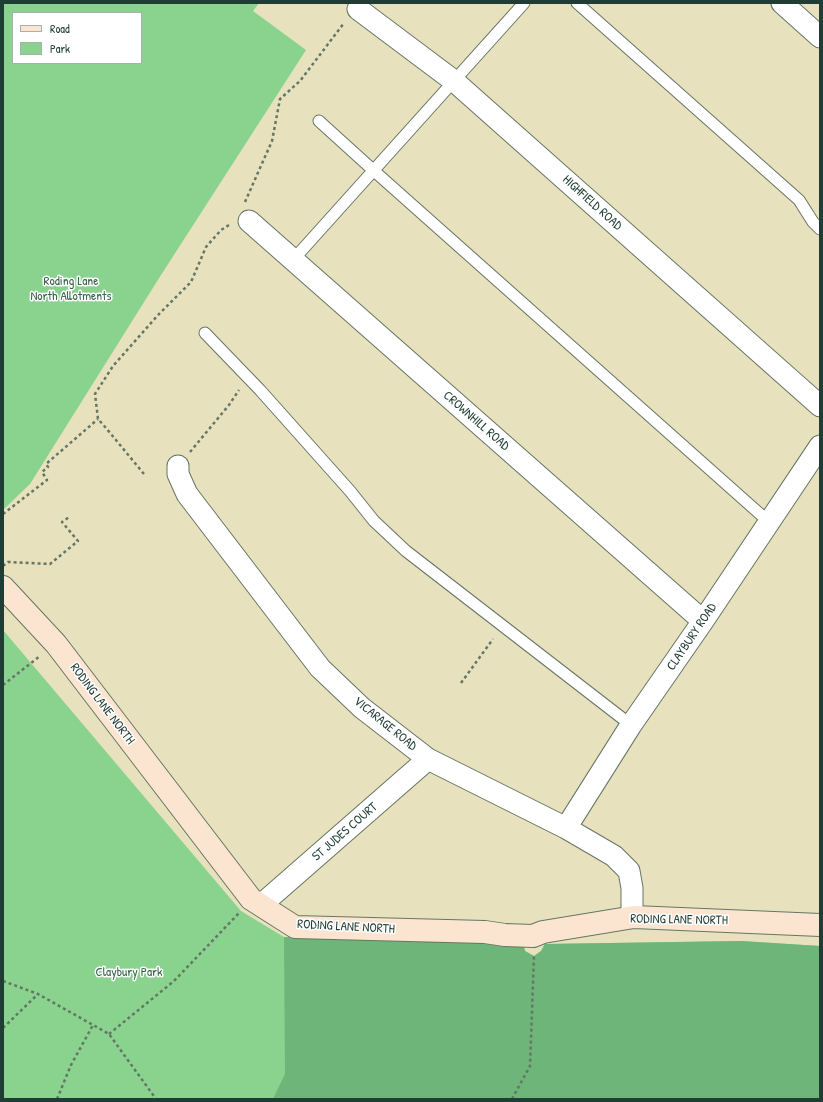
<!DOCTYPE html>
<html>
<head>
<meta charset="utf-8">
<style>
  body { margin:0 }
  #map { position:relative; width:823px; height:1102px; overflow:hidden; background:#e7e1be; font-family:"Patrick Hand",sans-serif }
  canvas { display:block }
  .frame { position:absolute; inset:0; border:4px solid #1f3d34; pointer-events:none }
  .legend { position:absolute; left:12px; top:12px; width:130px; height:52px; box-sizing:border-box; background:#fff; border:1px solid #a5b1ae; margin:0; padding:5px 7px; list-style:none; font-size:12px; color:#1f3d34 }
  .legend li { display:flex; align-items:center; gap:8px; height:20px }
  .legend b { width:20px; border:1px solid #a5b1ae }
</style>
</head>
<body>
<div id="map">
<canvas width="823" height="1102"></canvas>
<div class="frame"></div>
<ul class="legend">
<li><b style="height:5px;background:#fce5d0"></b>Road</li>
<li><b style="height:11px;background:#89d38f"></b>Park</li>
</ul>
</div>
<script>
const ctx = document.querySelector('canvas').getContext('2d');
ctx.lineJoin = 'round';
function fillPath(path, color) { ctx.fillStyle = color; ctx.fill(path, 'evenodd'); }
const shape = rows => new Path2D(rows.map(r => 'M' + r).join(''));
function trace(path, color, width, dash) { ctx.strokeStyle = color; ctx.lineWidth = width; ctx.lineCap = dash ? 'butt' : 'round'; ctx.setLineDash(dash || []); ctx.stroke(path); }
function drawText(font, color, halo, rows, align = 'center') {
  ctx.font = font + ' "Patrick Hand",sans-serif'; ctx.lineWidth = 3; ctx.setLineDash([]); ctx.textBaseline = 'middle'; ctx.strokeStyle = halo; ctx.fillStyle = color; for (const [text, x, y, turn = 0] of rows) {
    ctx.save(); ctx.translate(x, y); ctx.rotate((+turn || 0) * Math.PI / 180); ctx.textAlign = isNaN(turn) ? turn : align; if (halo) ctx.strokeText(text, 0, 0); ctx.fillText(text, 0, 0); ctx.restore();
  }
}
const green = shape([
  [3,3,259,3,253,11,306,50,161,275,30,484,3,510],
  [13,13,141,13,141,63,13,63],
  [3,630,241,911,284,937,523,943,525,951,534,956,541,951,545,944,741,941,820,946,820,1099,3,1099]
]);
const forest = shape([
  [284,937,523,943,525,951,534,956,541,951,545,944,741,941,820,946,820,1099,273,1099,285,1074]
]);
const path = shape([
  [245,202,272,141,280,99,300,81,344,23],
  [190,452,229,405,239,390],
  [144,474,106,428,98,419,95,394,113,366,159,314,191,282,206,247,221,230,229,225],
  [3,514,47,480,42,472,48,467,46,464,98,419],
  [3,566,8,562,50,564,78,541,62,522,69,517],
  [461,683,493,639],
  [3,685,40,656],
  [3,981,38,994,109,1034,156,1099],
  [3,1028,38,994],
  [109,1034,174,981,239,913],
  [57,1099,71,1065,93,1025],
  [512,1099,530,1066,534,955]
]);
const lane = shape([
  [577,3,799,200,813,222,820,229],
  [319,121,373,170,769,522],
  [293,260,524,3],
  [205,333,260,390,350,491,374,521,406,551,631,725]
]);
const street = shape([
  [782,3,820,37],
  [358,9,454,81,820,406],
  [249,221,703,621],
  [178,466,178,474,187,494,320,668,362,708,428,759,566,828,614,856,629,871,632,888,632,909,634,917],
  [566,828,631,725,703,621,820,446],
  [261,905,428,759]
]);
const secondary = shape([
  [3,587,56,644,251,899,295,927,485,932,505,935,533,936,543,932,634,917,820,925]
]);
const streetNames = [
  ["HIGHFIELD ROAD",592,203,42],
  ["CROWNHILL ROAD",476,421,41],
  ["CLAYBURY ROAD",692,637,-56],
  ["RODING LANE NORTH",102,704,53],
  ["VICARAGE ROAD",385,724,39],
  ["ST JUDES COURT",345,832,-41],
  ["RODING LANE NORTH",679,920,1],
  ["RODING LANE NORTH",346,927,3]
];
const parkNames = [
  ["Roding Lane",71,282],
  ["North Allotments",71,297],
  ["Claybury Park",129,973]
];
fillPath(green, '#89d38f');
fillPath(forest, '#6eb57a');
trace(lane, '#657664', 13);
trace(street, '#657664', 23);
trace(secondary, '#657664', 24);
trace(path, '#657664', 2.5, [3, 3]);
trace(lane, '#fff', 11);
trace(street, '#fff', 21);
trace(secondary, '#fce5d0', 22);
drawText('13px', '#1f3d34', '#fff', streetNames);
drawText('13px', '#3a624b', '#fff', parkNames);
</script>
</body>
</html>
